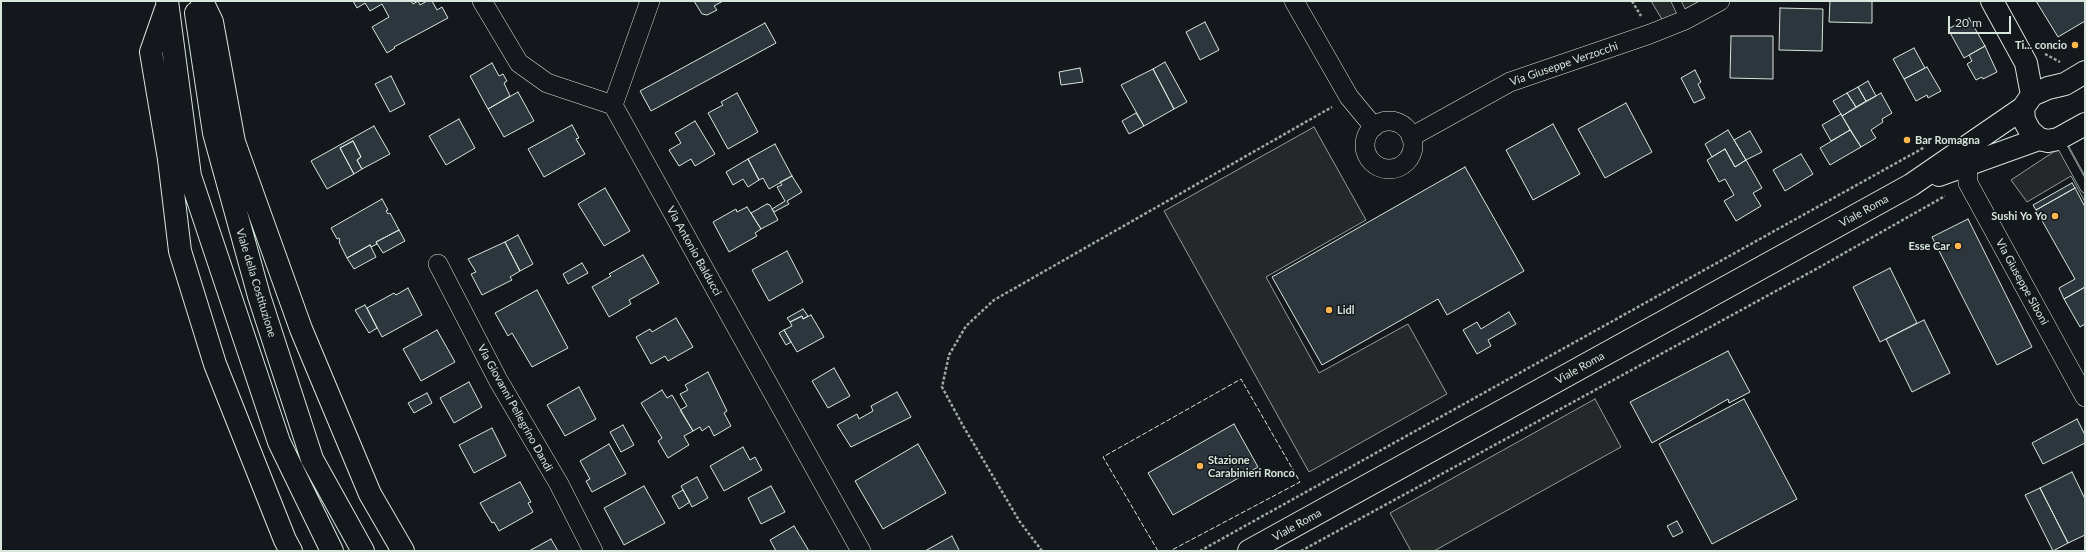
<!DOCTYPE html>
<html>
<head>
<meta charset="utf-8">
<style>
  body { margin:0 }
  #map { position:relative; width:2086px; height:552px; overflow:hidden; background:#14181c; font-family:Lato,sans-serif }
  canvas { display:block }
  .frame { position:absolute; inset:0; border:2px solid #d8e6dc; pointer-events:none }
  .scale { position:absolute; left:1948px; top:16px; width:63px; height:18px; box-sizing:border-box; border:2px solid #d8e6dc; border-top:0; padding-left:5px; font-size:12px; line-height:14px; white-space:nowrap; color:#d8e6dc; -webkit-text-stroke:3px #14181c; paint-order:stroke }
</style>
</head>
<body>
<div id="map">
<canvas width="2086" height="552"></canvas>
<div class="frame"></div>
<div class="scale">20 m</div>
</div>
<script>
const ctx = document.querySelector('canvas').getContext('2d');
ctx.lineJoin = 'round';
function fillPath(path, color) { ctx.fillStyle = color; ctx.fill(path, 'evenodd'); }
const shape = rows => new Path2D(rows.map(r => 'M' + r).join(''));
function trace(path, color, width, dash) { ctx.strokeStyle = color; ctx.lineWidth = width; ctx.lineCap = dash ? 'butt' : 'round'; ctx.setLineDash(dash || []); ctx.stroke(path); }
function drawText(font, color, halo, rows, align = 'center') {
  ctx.font = font + ' Lato,sans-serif'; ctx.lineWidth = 3; ctx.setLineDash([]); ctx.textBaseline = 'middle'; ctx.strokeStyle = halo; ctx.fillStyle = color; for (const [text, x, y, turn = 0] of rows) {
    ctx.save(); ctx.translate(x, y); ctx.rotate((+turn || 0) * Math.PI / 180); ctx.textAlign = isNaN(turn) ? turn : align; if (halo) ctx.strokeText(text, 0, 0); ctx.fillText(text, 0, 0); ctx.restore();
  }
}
const parking = shape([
  [1651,1,1700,1,1663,21,1651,1],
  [1314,127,1366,220,1266,277,1319,373,1408,324,1447,394,1309,472,1164,211,1314,127],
  [2067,143,2085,176,2085,202,2071,176,2027,202,2011,180,2067,143],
  [1595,399,1621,447,1434,551,1411,551,1390,513,1595,399]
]);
const building = shape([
  [353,1,411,1,413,4,418,1,420,5,427,1,432,1,437,10,442,7,448,18,394,47,395,48,387,53,372,27,389,17,382,4,370,11,365,3,357,8,353,1],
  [694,1,723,1,714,6,717,10,707,15,702,14,694,1],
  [1830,1,1872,1,1872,23,1829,22,1830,1],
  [2036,1,2085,1,2085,21,2058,37,2036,1],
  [1780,8,1823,9,1822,51,1779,50,1780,8],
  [1969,18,1985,46,1964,58,1948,29,1969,18],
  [1205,22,1219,50,1200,60,1186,32,1205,22],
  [765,23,776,43,651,111,640,91,765,23],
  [1731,36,1773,36,1773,79,1730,78,1731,36],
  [1985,46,1997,72,1983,79,1982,77,1976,80,1967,64,1972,61,1969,55,1985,46],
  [1914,48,1925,68,1904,79,1893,59,1914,48],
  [1165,62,1187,102,1174,109,1153,69,1165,62],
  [492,63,499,76,503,74,507,81,504,83,510,96,488,109,470,76,492,63],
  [1927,67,1941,91,1928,98,1927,95,1916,101,1904,79,1927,67],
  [1080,68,1083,82,1061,85,1059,72,1080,68],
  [1153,69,1174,109,1144,126,1121,85,1153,69],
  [1695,70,1701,82,1698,84,1705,98,1694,103,1681,78,1695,70],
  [391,76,405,104,390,112,375,84,391,76],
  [1868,81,1876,96,1866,101,1858,87,1868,81],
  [1858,87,1866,101,1856,107,1847,93,1858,87],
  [518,92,534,121,504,137,488,109,518,92],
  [737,93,758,132,728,149,708,113,723,105,721,102,737,93],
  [1847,93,1856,107,1842,116,1833,101,1847,93],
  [1881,93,1892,113,1882,119,1883,122,1871,130,1876,138,1861,147,1842,116,1881,93],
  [1626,103,1652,152,1605,178,1578,129,1626,103],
  [1136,113,1144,126,1129,134,1122,121,1136,113],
  [1841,114,1850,130,1831,141,1822,125,1841,114],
  [459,119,475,148,446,165,429,136,459,119],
  [695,121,715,154,695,166,691,159,679,166,669,150,681,143,675,133,695,121],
  [1553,124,1580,174,1533,200,1506,150,1553,124],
  [572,125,579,138,576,139,585,154,544,177,528,149,572,125],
  [374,126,390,154,362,169,357,160,361,157,353,141,340,148,354,174,327,189,311,161,374,126],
  [1728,130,1746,160,1735,167,1725,149,1712,157,1705,144,1728,130],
  [1850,130,1861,147,1830,165,1820,148,1850,130],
  [1750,131,1762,152,1746,160,1734,140,1750,131],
  [353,141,361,157,357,160,362,169,354,174,340,148,353,141],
  [775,144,792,176,769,189,763,178,759,180,748,159,775,144],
  [1725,149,1735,167,1746,160,1762,188,1753,193,1761,206,1736,221,1724,201,1734,195,1725,179,1719,182,1707,160,1725,149],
  [1801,154,1813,174,1785,191,1773,170,1801,154],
  [748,159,759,180,748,187,743,179,733,185,726,172,748,159],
  [1465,167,1524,271,1447,315,1438,299,1322,365,1272,277,1465,167],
  [792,176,802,192,787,201,789,204,774,212,772,209,785,201,777,187,782,185,780,182,792,176],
  [2072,183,2075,188,2036,210,2033,205,2072,183],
  [605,188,630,231,604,246,578,204,605,188],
  [2075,188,2085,207,2085,287,2064,299,2059,288,2075,279,2036,210,2075,188],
  [382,199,388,210,386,211,388,214,390,213,399,230,376,242,377,244,371,247,370,245,347,258,339,242,340,241,339,238,337,239,331,228,382,199],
  [767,204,770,205,778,220,761,229,751,213,767,204],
  [747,207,761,229,755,233,757,236,729,252,713,222,736,209,737,212,747,207],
  [1968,219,2032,347,1997,365,1932,237,1968,219],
  [399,230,405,241,383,253,376,242,399,230],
  [518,235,533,264,520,271,505,242,518,235],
  [505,242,520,271,510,277,512,280,482,295,471,274,476,272,468,259,505,242],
  [370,245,376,257,354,269,347,258,370,245],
  [787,251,803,282,769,301,752,270,787,251],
  [643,255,659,283,629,300,631,304,609,317,592,287,611,276,609,274,643,255],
  [582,263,588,273,568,284,563,274,582,263],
  [1890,268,1917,323,1880,342,1853,287,1890,268],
  [2085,287,2085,324,2080,327,2064,299,2085,287],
  [408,288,422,315,382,337,367,308,394,293,396,295,408,288],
  [537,290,568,348,532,367,512,333,508,336,495,313,537,290],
  [365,305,377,328,369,333,355,310,365,305],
  [803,309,808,316,803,319,802,316,790,322,787,318,803,309],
  [1509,312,1516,324,1488,340,1491,346,1477,354,1463,330,1477,322,1481,329,1509,312],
  [811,315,824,337,797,352,784,330,792,326,790,322,802,316,803,319,811,315],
  [676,318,693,347,668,361,665,356,651,364,636,337,650,329,652,332,676,318],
  [1924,320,1950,373,1912,392,1886,339,1924,320],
  [437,330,455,362,421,381,403,349,437,330],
  [784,330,791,342,786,345,779,333,784,330],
  [1728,351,1750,392,1729,403,1728,399,1652,443,1630,402,1728,351],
  [834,368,850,396,828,408,812,381,834,368],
  [708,372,727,411,724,413,731,426,714,436,709,426,702,431,700,427,693,431,680,410,687,406,680,394,688,390,685,385,708,372],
  [469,382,482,407,454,423,440,398,469,382],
  [579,387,596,419,565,436,547,405,579,387],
  [662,390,667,398,672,395,693,431,684,436,689,445,668,458,658,441,662,438,641,403,662,390],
  [897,392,911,417,851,447,837,425,857,414,859,419,873,411,871,406,897,392],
  [427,393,432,403,414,413,408,403,427,393],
  [1744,399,1797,499,1712,544,1659,444,1744,399],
  [2077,419,2085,435,2085,443,2043,464,2032,443,2077,419],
  [1234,424,1258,467,1173,515,1148,473,1234,424],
  [623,425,634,445,621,452,610,432,623,425],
  [492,428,506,456,474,473,459,445,492,428],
  [609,444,626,474,592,492,586,481,590,479,580,461,609,444],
  [918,444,946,493,883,529,855,481,918,444],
  [743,447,750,460,755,457,762,470,724,491,710,466,743,447],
  [2072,472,2085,499,2085,535,2068,543,2040,488,2072,472],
  [697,477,708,498,692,507,681,486,697,477],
  [520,482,531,502,528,503,533,512,499,531,494,522,492,523,480,503,520,482],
  [644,486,665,523,624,545,604,508,644,486],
  [771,486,785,512,761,524,748,498,771,486],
  [2040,488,2068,543,2053,551,2025,495,2040,488],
  [683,490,690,502,679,509,672,496,683,490],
  [1677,521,1683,532,1673,537,1667,526,1677,521],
  [794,526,809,551,776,551,770,540,794,526],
  [952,536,959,550,957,551,925,551,952,536],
  [551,539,558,551,529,551,551,539]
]);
const path = shape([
  [1632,1,1641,16],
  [2045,54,2060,62],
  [1042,551,1020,522,962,424,942,387,949,355,966,326,994,300,1332,107],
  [1200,551,1925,147],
  [1301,551,1818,268,1945,196]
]);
const lane = shape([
  [1676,1,1685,20],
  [2058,139,2085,188]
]);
const street = shape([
  [482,1,519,63,547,83,613,105,861,551],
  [1294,1,1349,97,1374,127],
  [613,105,650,1],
  '1365 145a24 24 0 1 1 48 0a24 24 0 1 1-48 0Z',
  [1411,137,1510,82,1650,34,1685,20,1720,1],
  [1967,165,1968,183,2085,397],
  [438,264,498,380,559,484,593,551]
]);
const secondary = shape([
  [1992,1,2026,63,2032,95],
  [2023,108,2024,120,2030,131,2039,139,2048,141,2058,139,2085,124],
  [1939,175,2039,139],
  [1249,551,1911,185,2023,108,2032,95,2048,88,2065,84,2085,72]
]);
const highway = shape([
  [167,1,190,176,279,442,332,551],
  [202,1,212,22,234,142,301,329,370,494,403,551],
  [166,9,151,52,169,159,180,251,215,364,285,540,291,551],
  [196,13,214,133,259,296,312,459,363,551]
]);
const fence = shape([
  [1158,551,1103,457,1241,379,1300,482,1170,551]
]);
const markers = [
  [2075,45,4,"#ffb74d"],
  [1907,140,4,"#ffb74d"],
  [2055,216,4,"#ffb74d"],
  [1958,246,4,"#ffb74d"],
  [1329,310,4,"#ffb74d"],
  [1200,466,4,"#ffb74d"]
];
const poiNames = [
  ["Ti... concio",2067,45],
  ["Bar Romagna",1915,140,"left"],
  ["Sushi Yo Yo",2047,216],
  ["Esse Car",1950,246],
  ["Lidl",1337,310,"left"],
  ["Stazione",1208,460,"left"],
  ["Carabinieri Ronco",1208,473,"left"]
];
const streetNames = [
  ["Via Giuseppe Verzocchi",1564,64,-19],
  ["Viale Roma",1864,211,-29],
  ["Via Antonio Balducci",694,251,61],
  ["Via Giuseppe Siboni",2022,282,61],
  ["Viale della Costituzione",256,283,73],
  ["Viale Roma",1580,368,-29],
  ["Via Giovanni Pellegrino Dandi",515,408,61],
  ["Viale Roma",1297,525,-29]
];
fillPath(parking, '#24282b');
trace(parking, '#939e99', 1);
fillPath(building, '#2c363c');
trace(building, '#d8e6dc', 1);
trace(lane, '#d8e6dc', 10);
trace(street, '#d8e6dc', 20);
trace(secondary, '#d8e6dc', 24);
trace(highway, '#d8e6dc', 24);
trace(path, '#9da8a2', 2.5, [3, 2]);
trace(lane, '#14181c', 9);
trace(street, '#14181c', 19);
trace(secondary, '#14181c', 22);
trace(highway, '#14181c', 22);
trace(fence, '#d8e6dc', 1, [5, 2]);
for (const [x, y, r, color] of markers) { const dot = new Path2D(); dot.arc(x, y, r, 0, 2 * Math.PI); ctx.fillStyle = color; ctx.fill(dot); trace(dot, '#14181c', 1.5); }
drawText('bold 11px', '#d8e6dc', '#14181c', poiNames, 'right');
drawText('11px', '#d8e6dc', '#14181c', streetNames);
</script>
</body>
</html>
